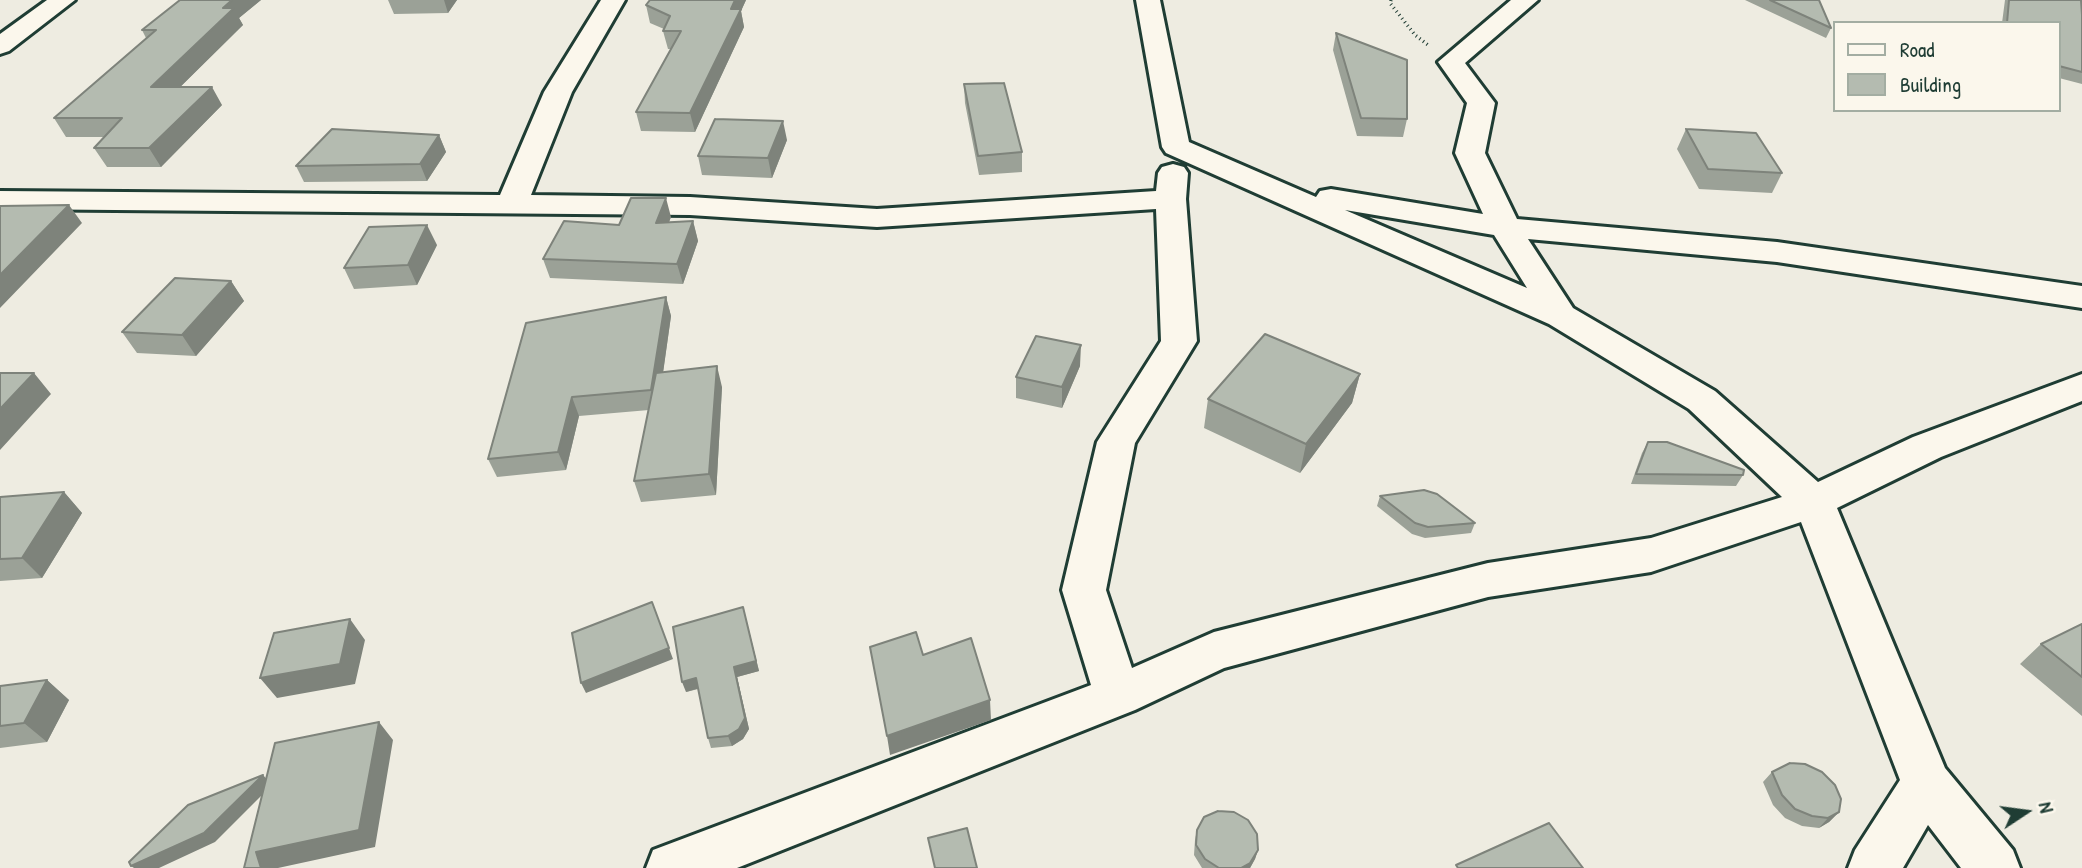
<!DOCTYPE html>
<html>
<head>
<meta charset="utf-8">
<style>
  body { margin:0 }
  #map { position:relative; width:2082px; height:868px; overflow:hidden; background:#eeece1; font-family:"Patrick Hand",sans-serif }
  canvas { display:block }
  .legend { position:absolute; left:1833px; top:21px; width:228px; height:91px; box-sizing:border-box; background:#fbf7ec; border:2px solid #a3ada2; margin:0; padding:9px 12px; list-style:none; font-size:21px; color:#1f3d34 }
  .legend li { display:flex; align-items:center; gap:14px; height:35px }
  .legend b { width:35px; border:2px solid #a3ada2 }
  .north { position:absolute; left:1991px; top:777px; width:70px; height:70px; -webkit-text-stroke:5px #fbf7ec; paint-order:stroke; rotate:77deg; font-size:19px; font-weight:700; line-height:28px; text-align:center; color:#1f3d34 }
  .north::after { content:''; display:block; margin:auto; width:24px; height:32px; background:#1f3d34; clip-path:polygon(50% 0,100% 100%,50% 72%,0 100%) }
</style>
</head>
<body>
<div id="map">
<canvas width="2082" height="868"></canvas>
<ul class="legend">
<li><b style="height:9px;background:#fbf7ec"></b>Road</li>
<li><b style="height:19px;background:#b4bbb0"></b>Building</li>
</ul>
<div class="north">N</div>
</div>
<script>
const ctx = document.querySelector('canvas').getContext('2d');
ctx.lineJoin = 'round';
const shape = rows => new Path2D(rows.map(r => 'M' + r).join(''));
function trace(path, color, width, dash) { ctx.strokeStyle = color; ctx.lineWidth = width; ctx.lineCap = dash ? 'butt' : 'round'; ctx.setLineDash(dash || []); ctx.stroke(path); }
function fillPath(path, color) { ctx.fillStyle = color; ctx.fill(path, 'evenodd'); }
const path = shape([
  [1391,0,1390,3,1415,35,1428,45]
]);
const minor = shape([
  [47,0,75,0,9,51,0,54,0,34,47,0],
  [601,0,625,0,572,92,531,195,690,197,877,209,1156,191,1158,173,1162,167,1173,164,1184,167,1188,173,1186,199,1197,341,1135,443,1106,590,1132,668,1214,632,1488,563,1651,538,1782,497,1689,409,1549,324,1166,153,1162,147,1136,0,1160,0,1189,142,1316,197,1320,191,1331,189,1483,214,1455,153,1467,103,1438,62,1511,0,1538,0,1465,63,1495,103,1485,153,1517,219,1777,242,2082,286,2082,308,1777,262,1528,239,1573,308,1715,391,1818,482,1913,437,2082,374,2082,401,1941,457,1837,508,1945,768,2013,850,2020,868,1961,868,1928,825,1903,868,1848,868,1855,850,1900,780,1801,522,1651,572,1488,597,1224,668,1135,710,737,868,646,868,653,850,1091,685,1062,590,1097,442,1161,341,1156,209,877,227,690,215,0,209,0,191,500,195,544,92,601,0],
  [1345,210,1494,235,1527,288,1345,210]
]);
const wall = shape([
  [180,0,261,0,239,18,243,25,180,87,222,105,161,167,107,167,94,148,105,137,66,137,54,118,146,38,142,30],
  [388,0,457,0,448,13,394,14],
  [650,0,746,0,741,11,744,27,695,132,641,131,636,112,671,49,668,49,663,31,664,29,650,23,646,5],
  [1745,0,1819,0,1831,28,1826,38],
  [2005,0,2081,0,2082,15,2082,84,2059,78,2059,23,2002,23],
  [1336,33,1407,119,1403,137,1357,136,1333,50],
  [964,84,1022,152,1022,172,979,175,965,103],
  [1686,129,1782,173,1772,193,1699,189,1677,149],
  [439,135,446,152,427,181,304,182,296,166],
  [787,140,772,178,702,175,698,156],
  [671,217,669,222,693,221,698,241,683,284,550,278,543,259,619,225],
  [437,245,417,285,354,289,344,268],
  [231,281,244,301,196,356,137,353,122,332],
  [666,297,671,316,663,372,722,387,716,495,641,502,634,481,649,410,579,416,566,470,497,477,488,459],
  [1080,366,1062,408,1016,398,1016,377],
  [1360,374,1352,403,1300,473,1204,428,1208,399],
  [1648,442,1743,475,1736,486,1631,484,1642,453],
  [64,492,82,513,42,578,0,581,0,497],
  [1380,496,1475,523,1471,533,1425,538,1412,534,1377,506],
  [746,618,759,671,737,677,749,729,743,739,732,746,711,748,708,738,698,689,686,692],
  [2082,624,2082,716,2020,664,2041,644],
  [47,680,69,700,47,742,0,748,0,686],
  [1772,772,1839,812,1829,822,1819,828,1802,826,1785,818,1773,805,1763,782],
  [1197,830,1258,850,1255,859,1250,868,1202,868,1194,855,1195,840]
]);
const shadedWall = shape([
  [232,0,261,0,239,18,243,25,162,105,151,87,223,8],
  [444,0,457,0,448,13],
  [735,0,746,0,741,11,744,27,695,132,690,113],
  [212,87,222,105,161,167,149,148],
  [783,121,787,140,772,178,768,158],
  [439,135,446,152,427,181,420,164],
  [666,198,671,217,661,242,656,223],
  [69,205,82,223,0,308,0,275],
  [693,221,698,241,683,284,677,264],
  [427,225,437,245,417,285,408,265],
  [231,281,244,301,196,356,182,335],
  [666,297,671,316,658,409,651,390],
  [1081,345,1080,366,1062,408,1062,387],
  [717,366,722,387,716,495,709,474],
  [34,373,51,394,0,450,0,409],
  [1360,374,1352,403,1300,473,1306,444],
  [572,397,579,416,566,470,558,452],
  [64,492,82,513,42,578,22,558],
  [652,602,673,659,586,693,581,683],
  [743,607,759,671,737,677,749,729,743,739,732,746,728,736,734,667],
  [350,619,365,640,355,684,277,698,260,678],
  [696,678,700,688,686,692,682,682],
  [47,680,69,700,47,742,24,723],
  [990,700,991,720,890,755,887,736],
  [379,722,393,740,375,847,278,868,261,868,256,852],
  [263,775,272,785,215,842,159,868,134,868,131,866],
  [1839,812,1829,822,1819,828,1828,818],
  [1258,850,1255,859,1250,868,1241,868]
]);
const building = shape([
  [180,0,232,0,223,8,234,8,151,87,212,87,149,148,94,148,122,118,54,118,156,30,142,30,180,0],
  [650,0,735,0,731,9,741,9,690,113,636,112,681,31,663,31,670,16,646,5,650,0],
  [1770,0,1819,0,1831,28,1770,0],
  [2009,0,2081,0,2082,15,2082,72,2059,66,2059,23,2007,23,2009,0],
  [1336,33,1407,60,1407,119,1361,118,1336,33],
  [1004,83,1022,152,978,156,964,84,1004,83],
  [715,119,783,121,768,158,698,156,715,119],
  [332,129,439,135,420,164,296,166,332,129],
  [1686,129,1756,133,1782,173,1708,169,1686,129],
  [631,198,666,198,656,223,693,221,677,264,543,259,564,221,619,225,631,198],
  [69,205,0,275,0,206,69,205],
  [427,225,408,265,344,268,369,227,427,225],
  [175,278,231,281,182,335,122,332,175,278],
  [666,297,651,390,572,397,558,452,488,459,526,323,666,297],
  [1265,334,1360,374,1306,444,1208,399,1265,334],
  [1036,336,1081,345,1062,387,1016,377,1036,336],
  [717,366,709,474,634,481,656,373,717,366],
  [0,373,34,373,0,409,0,373],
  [1648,442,1667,442,1744,470,1743,475,1636,474,1648,442],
  [1424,490,1437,494,1475,523,1428,527,1415,523,1380,496,1424,490],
  [64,492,22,558,0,559,0,497,64,492],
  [652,602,669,648,581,683,572,633,652,602],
  [743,607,756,661,734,667,745,718,739,729,728,736,708,738,696,678,682,682,673,627,743,607],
  [350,619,340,664,260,678,274,633,350,619],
  [2082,624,2082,677,2041,644,2082,624],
  [916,632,923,655,971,638,990,700,887,736,870,647,916,632],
  [47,680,24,723,0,726,0,686,47,680],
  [379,722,359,830,256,852,261,868,244,868,275,743,379,722],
  [1790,763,1805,764,1822,772,1835,785,1841,799,1839,812,1828,818,1812,816,1795,809,1782,795,1772,772,1790,763],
  [263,775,204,833,131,866,129,862,188,805,263,775],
  [1218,811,1234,812,1248,820,1257,834,1258,850,1250,863,1241,868,1219,868,1205,859,1196,845,1197,830,1204,817,1218,811],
  [1549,823,1583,868,1458,868,1456,865,1549,823],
  [967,828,977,868,935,868,928,838,967,828]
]);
trace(minor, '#1f3d34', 6);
trace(path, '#1f3d34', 3.5, [1, 3.5]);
fillPath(minor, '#fbf7ec');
fillPath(wall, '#9ba197');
fillPath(shadedWall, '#7e837b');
fillPath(building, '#b4bbb0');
trace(building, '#7e837b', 2);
</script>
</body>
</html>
